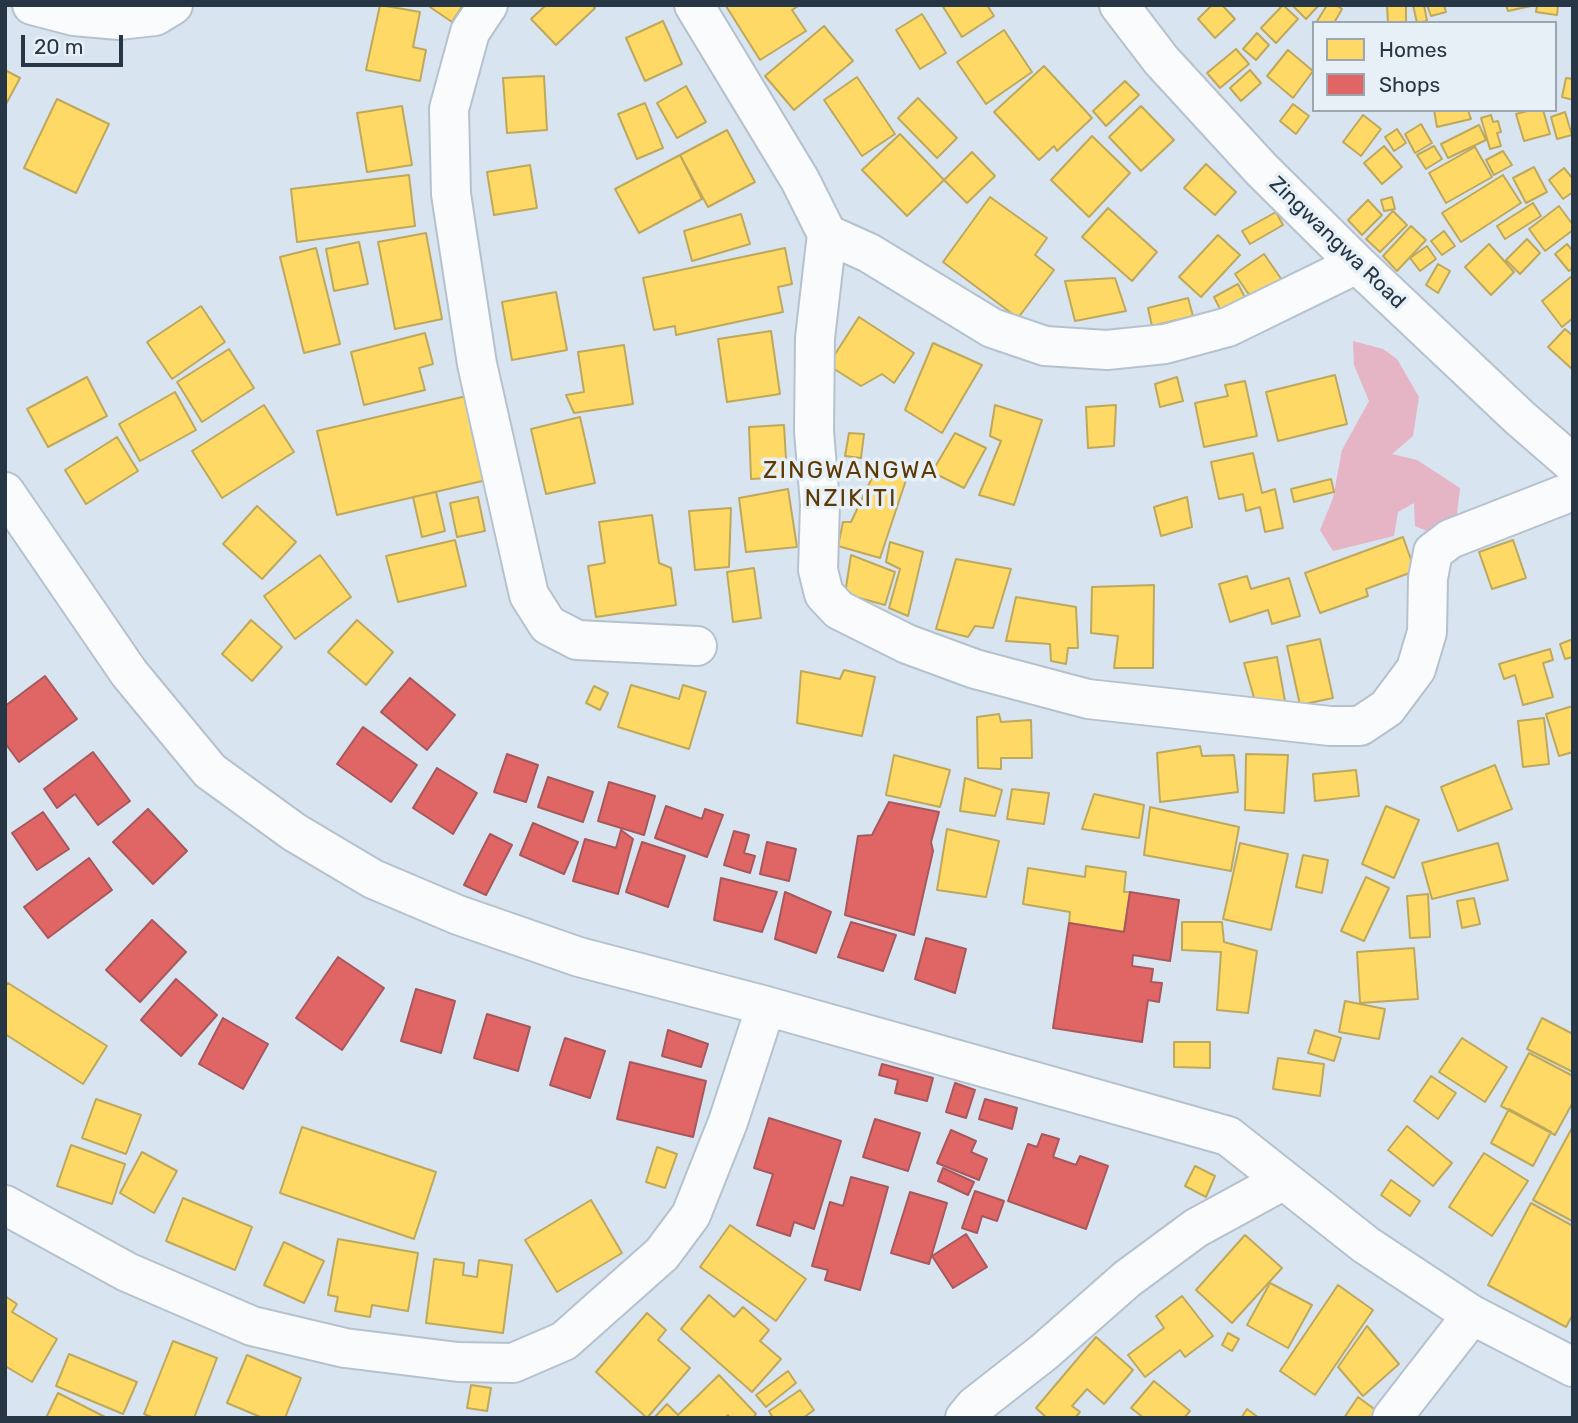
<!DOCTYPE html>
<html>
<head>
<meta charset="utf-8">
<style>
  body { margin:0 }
  #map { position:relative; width:1578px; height:1423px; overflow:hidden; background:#d8e4f0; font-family:Rubik,sans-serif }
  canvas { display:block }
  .frame { position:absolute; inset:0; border:7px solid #273645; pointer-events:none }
  .legend { position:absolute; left:1312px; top:21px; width:245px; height:91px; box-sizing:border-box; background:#e8f0f7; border:2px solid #9ba6b0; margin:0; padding:9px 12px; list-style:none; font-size:21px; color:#273645 }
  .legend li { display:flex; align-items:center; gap:14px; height:35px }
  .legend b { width:35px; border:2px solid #9ba6b0 }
  .scale { position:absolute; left:21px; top:35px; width:102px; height:32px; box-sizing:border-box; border:4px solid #273645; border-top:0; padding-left:9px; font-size:21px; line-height:24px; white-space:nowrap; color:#273645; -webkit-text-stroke:5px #e8f0f7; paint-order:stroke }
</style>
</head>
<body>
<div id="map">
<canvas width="1578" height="1423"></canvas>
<div class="frame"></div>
<ul class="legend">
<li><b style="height:19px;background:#ffd966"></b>Homes</li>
<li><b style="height:19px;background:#e06666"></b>Shops</li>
</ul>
<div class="scale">20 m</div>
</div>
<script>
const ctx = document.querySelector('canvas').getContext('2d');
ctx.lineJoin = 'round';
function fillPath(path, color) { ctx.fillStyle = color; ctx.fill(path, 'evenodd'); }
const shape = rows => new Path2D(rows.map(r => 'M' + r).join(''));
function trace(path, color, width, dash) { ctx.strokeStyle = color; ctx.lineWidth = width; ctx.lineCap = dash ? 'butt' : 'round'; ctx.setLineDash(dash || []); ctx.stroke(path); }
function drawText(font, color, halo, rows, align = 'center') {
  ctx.font = font + ' Rubik,sans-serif'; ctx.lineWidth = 7; ctx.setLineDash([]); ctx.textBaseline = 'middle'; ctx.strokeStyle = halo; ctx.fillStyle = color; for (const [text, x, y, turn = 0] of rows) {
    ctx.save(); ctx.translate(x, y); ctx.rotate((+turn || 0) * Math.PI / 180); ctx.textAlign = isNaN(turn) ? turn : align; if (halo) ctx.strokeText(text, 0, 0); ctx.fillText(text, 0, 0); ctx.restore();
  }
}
const forest = shape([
  [1353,341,1383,349,1397,359,1419,397,1413,436,1392,454,1417,460,1460,488,1457,514,1438,536,1415,526,1414,503,1398,512,1394,536,1333,551,1320,530,1333,498,1342,450,1369,401,1354,365]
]);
const homes = shape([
  [380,5,420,12,413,47,426,50,420,81,366,70,380,5],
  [427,5,463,5,452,22,427,5],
  [546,5,592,5,595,8,556,45,531,19,546,5],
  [728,5,800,5,792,10,806,31,760,60,726,6,728,5],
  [942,5,987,5,994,16,962,37,942,5],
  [1212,5,1222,5,1235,19,1215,38,1198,19,1212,5],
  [1283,5,1298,19,1276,43,1261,28,1283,5],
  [1292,5,1319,5,1306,19,1292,5],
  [1327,5,1336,5,1342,9,1334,23,1316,23,1327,5],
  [1387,5,1406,5,1406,22,1388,23,1387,5],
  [1413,5,1424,5,1427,21,1417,23,1413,5],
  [1427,5,1444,5,1446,12,1431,16,1427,5],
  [1506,5,1531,5,1531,6,1508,11,1506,5],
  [1537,5,1558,5,1557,15,1536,12,1537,5],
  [922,14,946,53,920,69,896,30,922,14],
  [663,21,682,64,645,81,626,38,663,21],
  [824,26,853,61,794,110,765,76,824,26],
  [1004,30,1032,72,986,104,957,62,1004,30],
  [1257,33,1269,45,1256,60,1243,49,1257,33],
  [1236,49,1249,64,1220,88,1207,73,1236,49],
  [1288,50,1313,71,1293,98,1267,76,1288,50],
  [1044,66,1092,118,1057,151,1054,146,1039,160,994,112,1044,66],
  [5,70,20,78,5,106,5,70],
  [1250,70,1261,83,1241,101,1230,88,1250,70],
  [544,76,547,130,507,133,503,78,544,76],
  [857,77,895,134,862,156,824,100,857,77],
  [1566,78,1573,79,1573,100,1562,97,1566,78],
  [1125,81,1139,95,1106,126,1093,111,1125,81],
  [686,86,706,122,677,138,657,103,686,86],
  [918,98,957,138,937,158,898,118,918,98],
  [57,99,109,124,76,193,24,168,57,99],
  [645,103,663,148,637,159,618,114,645,103],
  [1293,104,1309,116,1296,134,1280,121,1293,104],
  [402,106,412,165,367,172,357,113,402,106],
  [1141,106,1174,140,1141,171,1109,137,1141,106],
  [1434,110,1468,110,1471,119,1437,127,1434,110],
  [1531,110,1543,110,1550,134,1524,141,1516,114,1531,110],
  [1565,112,1572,135,1557,139,1551,117,1565,112],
  [1363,115,1381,129,1361,156,1343,142,1363,115],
  [1491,115,1493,122,1498,121,1501,132,1497,133,1501,146,1490,149,1481,118,1491,115],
  [1421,124,1432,143,1415,153,1405,134,1421,124],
  [1479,125,1486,140,1448,158,1441,144,1479,125],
  [1397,129,1406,143,1394,151,1385,137,1397,129],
  [727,130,755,182,708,207,680,155,727,130],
  [900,134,944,180,907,216,862,170,900,134],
  [1092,136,1130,173,1089,217,1051,180,1092,136],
  [1384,146,1402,167,1382,184,1364,163,1384,146],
  [1434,146,1442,159,1426,169,1417,155,1434,146],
  [1475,147,1492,177,1446,203,1429,173,1475,147],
  [1503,151,1512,165,1494,175,1486,160,1503,151],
  [972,152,995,176,967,203,944,180,972,152],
  [680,155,702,199,639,233,615,189,680,155],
  [1206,164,1236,192,1215,215,1184,188,1206,164],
  [530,165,537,208,494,215,487,172,530,165],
  [1534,167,1547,192,1526,203,1513,178,1534,167],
  [1564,168,1573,179,1573,192,1563,199,1549,180,1564,168],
  [409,175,415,226,297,242,291,189,409,175],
  [1503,175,1521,203,1461,242,1442,213,1503,175],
  [990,197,1047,238,1035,255,1054,270,1018,318,943,262,990,197],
  [1392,197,1395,209,1384,211,1381,200,1392,197],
  [1368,200,1382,215,1362,235,1348,220,1368,200],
  [1533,203,1541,216,1505,239,1497,226,1533,203],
  [1559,206,1573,225,1573,230,1545,251,1529,229,1559,206],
  [1108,208,1157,252,1132,281,1082,237,1108,208],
  [1393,211,1407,225,1380,252,1366,239,1393,211],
  [1276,212,1283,225,1250,244,1242,231,1276,212],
  [741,214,750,244,692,261,684,231,741,214],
  [1411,226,1426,240,1397,271,1383,256,1411,226],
  [1444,231,1455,246,1442,255,1431,241,1444,231],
  [426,233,442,319,395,329,378,242,426,233],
  [1218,235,1240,255,1201,297,1179,277,1218,235],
  [1527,239,1540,253,1520,274,1506,260,1527,239],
  [359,242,368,284,334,291,326,249,359,242],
  [1489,244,1514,272,1491,295,1465,267,1489,244],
  [1567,244,1573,251,1573,268,1569,271,1555,254,1567,244],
  [1427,246,1436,259,1420,271,1410,258,1427,246],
  [316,248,340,344,304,353,280,257,316,248],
  [785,248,792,284,778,287,783,312,676,335,675,326,654,330,643,278,785,248],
  [1264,254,1284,283,1254,302,1235,274,1264,254],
  [1438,264,1450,271,1438,293,1426,285,1438,264],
  [1572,276,1573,318,1562,327,1542,301,1572,276],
  [1115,278,1126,311,1075,321,1065,281,1115,278],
  [1238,284,1250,307,1225,319,1214,297,1238,284],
  [556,292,567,350,512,360,502,302,556,292],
  [1188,298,1193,316,1152,326,1148,308,1188,298],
  [201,306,225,342,172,379,147,342,201,306],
  [859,317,914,353,894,383,882,374,861,386,828,365,859,317],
  [1565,329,1573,336,1573,370,1548,347,1565,329],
  [771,331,780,394,727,402,718,339,771,331],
  [425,333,433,364,419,368,425,390,364,405,351,352,425,333],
  [933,343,982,365,942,433,905,410,933,343],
  [624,345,633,404,574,413,566,395,584,392,578,352,624,345],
  [229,349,254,388,202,422,177,382,229,349],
  [1335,375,1347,424,1278,441,1266,392,1335,375],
  [87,377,107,416,48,447,27,409,87,377],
  [1177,377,1183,401,1160,407,1155,384,1177,377],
  [1245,381,1257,436,1204,447,1195,403,1228,396,1225,385,1245,381],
  [175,392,196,430,140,461,119,424,175,392],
  [475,394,495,478,337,515,317,431,475,394],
  [264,405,294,452,222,498,192,451,264,405],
  [995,405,1042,420,1014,505,979,495,1001,441,990,436,995,405],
  [1116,405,1114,446,1088,448,1086,407,1116,405],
  [580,417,595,483,546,494,531,429,580,417],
  [784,425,787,477,751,479,749,427,784,425],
  [849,433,864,434,861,458,845,456,849,433],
  [955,433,986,448,964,488,932,472,955,433],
  [117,437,138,471,86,504,65,470,117,437],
  [1253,453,1262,493,1275,489,1283,528,1265,532,1260,507,1246,511,1243,494,1219,499,1211,462,1253,453],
  [879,463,909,471,880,558,838,546,843,522,851,522,879,463],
  [1331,479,1334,492,1294,502,1291,489,1331,479],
  [788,489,797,547,746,552,739,498,788,489],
  [436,492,445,531,422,537,413,497,436,492],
  [478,497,485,531,457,537,450,503,478,497],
  [1187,497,1192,527,1161,536,1154,507,1187,497],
  [257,506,296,542,262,579,223,544,257,506],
  [731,508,729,567,695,570,689,511,731,508],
  [652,515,659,563,671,568,676,605,596,617,588,566,605,563,599,522,652,515],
  [1403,537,1415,571,1366,589,1368,596,1320,613,1305,573,1403,537],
  [455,540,466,586,398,602,386,556,455,540],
  [1513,540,1526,578,1492,589,1479,552,1513,540],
  [890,542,923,552,908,616,889,608,900,569,886,562,890,542],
  [320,555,351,597,295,639,264,596,320,555],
  [851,555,895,572,885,605,845,594,851,555],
  [956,559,1011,569,993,628,975,626,968,637,936,629,956,559],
  [754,568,761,618,733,622,727,572,754,568],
  [1247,576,1251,589,1289,578,1300,616,1272,624,1268,610,1230,622,1219,584,1247,576],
  [1154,585,1153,668,1114,668,1118,636,1091,633,1092,587,1154,585],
  [1016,597,1076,607,1078,648,1068,648,1066,664,1051,661,1050,644,1006,641,1016,597],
  [251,620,282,647,252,681,222,654,251,620],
  [357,620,393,652,366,685,328,652,357,620],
  [1320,639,1333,698,1300,705,1287,646,1320,639],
  [1573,639,1573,657,1565,659,1560,644,1573,639],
  [1550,649,1553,660,1543,663,1553,697,1523,705,1515,675,1504,679,1499,664,1550,649],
  [1277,657,1285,701,1257,708,1244,663,1277,657],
  [844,670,875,677,862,736,797,723,801,671,840,679,844,670],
  [631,685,679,699,683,685,706,692,689,749,618,727,631,685],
  [594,686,608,693,600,710,586,703,594,686],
  [1573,706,1573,752,1559,756,1546,714,1573,706],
  [999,714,1001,722,1031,720,1032,758,1001,758,1001,769,978,768,977,717,999,714],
  [1544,718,1549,764,1523,767,1518,721,1544,718],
  [1200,746,1202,756,1234,755,1238,792,1160,802,1157,753,1200,746],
  [1246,754,1288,755,1284,813,1245,810,1246,754],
  [894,755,950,770,940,807,886,795,894,755],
  [1495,765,1512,809,1458,831,1441,787,1495,765],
  [1356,770,1359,796,1315,801,1313,774,1356,770],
  [965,778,1002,790,995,816,960,811,965,778],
  [1012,789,1049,793,1044,824,1007,819,1012,789],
  [1094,794,1144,805,1139,838,1082,829,1094,794],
  [1386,806,1419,820,1394,878,1362,864,1386,806],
  [1150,807,1239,827,1231,871,1144,855,1150,807],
  [947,829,999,841,986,897,937,890,947,829],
  [1240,843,1288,854,1271,930,1223,919,1240,843],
  [1498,843,1508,880,1432,899,1422,863,1498,843],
  [1303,855,1328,860,1322,893,1296,887,1303,855],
  [1086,866,1126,872,1124,892,1130,892,1124,932,1069,923,1070,912,1023,904,1028,868,1085,877,1086,866],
  [1366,877,1389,888,1364,941,1341,931,1366,877],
  [1428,894,1430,937,1410,938,1407,896,1428,894],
  [1474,898,1480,924,1462,928,1457,901,1474,898],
  [1182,922,1222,922,1224,942,1257,951,1248,1013,1217,1010,1221,952,1182,950,1182,922],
  [1414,948,1418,999,1360,1003,1357,952,1414,948],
  [8,983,107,1046,83,1084,5,1034,5,986,8,983],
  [1345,1001,1385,1009,1379,1039,1339,1032,1345,1001],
  [1542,1018,1573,1034,1573,1072,1527,1049,1542,1018],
  [1315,1030,1341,1038,1334,1061,1308,1053,1315,1030],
  [1462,1038,1507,1067,1485,1102,1439,1072,1462,1038],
  [1174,1042,1210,1042,1210,1068,1174,1067,1174,1042],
  [1529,1053,1573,1076,1573,1102,1555,1135,1501,1106,1529,1053],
  [1278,1058,1324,1064,1320,1096,1273,1089,1278,1058],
  [1431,1076,1456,1093,1438,1119,1414,1101,1431,1076],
  [96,1099,141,1115,126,1154,82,1138,96,1099],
  [1509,1109,1551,1132,1533,1166,1491,1143,1509,1109],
  [1407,1126,1452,1163,1433,1186,1388,1150,1407,1126],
  [1573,1126,1573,1220,1572,1221,1533,1200,1573,1126],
  [302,1127,436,1172,414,1239,280,1193,302,1127],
  [71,1145,125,1164,112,1204,57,1186,71,1145],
  [657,1147,677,1154,665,1188,646,1182,657,1147],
  [142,1152,177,1171,154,1213,120,1193,142,1152],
  [1484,1153,1528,1181,1492,1236,1449,1207,1484,1153],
  [1195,1166,1215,1176,1206,1197,1185,1186,1195,1166],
  [1391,1180,1420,1201,1410,1216,1381,1195,1391,1180],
  [183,1198,252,1227,235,1270,166,1241,183,1198],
  [591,1200,622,1253,557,1292,525,1240,591,1200],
  [1531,1203,1573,1226,1573,1314,1566,1327,1488,1285,1531,1203],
  [730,1225,806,1279,776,1321,700,1267,730,1225],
  [1245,1235,1282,1268,1232,1323,1196,1290,1245,1235],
  [338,1239,418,1253,408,1311,372,1305,370,1317,335,1311,338,1297,328,1295,338,1239],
  [284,1242,324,1261,304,1303,264,1285,284,1242],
  [434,1259,464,1263,463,1275,477,1277,479,1260,512,1265,503,1333,426,1323,434,1259],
  [1270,1283,1312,1305,1288,1348,1247,1325,1270,1283],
  [1338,1285,1373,1310,1315,1395,1280,1371,1338,1285],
  [709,1295,734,1317,743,1307,769,1330,760,1341,781,1359,752,1392,681,1329,709,1295],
  [5,1296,17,1304,12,1312,57,1339,32,1382,5,1366,5,1296],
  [1182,1296,1213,1336,1185,1357,1180,1350,1145,1377,1128,1355,1164,1328,1156,1316,1182,1296],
  [647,1313,666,1330,658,1340,690,1368,647,1418,596,1372,647,1313],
  [1367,1326,1399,1364,1363,1396,1338,1367,1367,1326],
  [1228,1333,1239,1339,1232,1351,1222,1345,1228,1333],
  [1096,1337,1133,1370,1104,1404,1087,1389,1072,1406,1080,1412,1075,1418,1047,1418,1036,1408,1096,1337],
  [173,1341,217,1358,194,1418,154,1418,144,1414,173,1341],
  [69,1354,137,1382,123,1414,56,1386,69,1354],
  [247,1355,301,1378,285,1418,263,1418,227,1403,247,1355],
  [788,1371,796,1383,766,1407,756,1395,788,1371],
  [719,1375,756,1414,753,1418,730,1418,728,1415,725,1418,654,1418,667,1404,678,1415,719,1375],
  [1154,1381,1190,1411,1184,1418,1144,1418,1131,1408,1154,1381],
  [471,1385,491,1388,487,1411,467,1408,471,1385],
  [800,1390,814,1410,803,1418,773,1418,769,1411,800,1390],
  [58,1393,107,1418,46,1418,58,1393],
  [1358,1397,1377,1411,1372,1418,1344,1418,1358,1397],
  [1247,1409,1259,1418,1241,1418,1247,1409]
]);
const shops = shape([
  [45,676,77,719,19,762,5,743,5,706,45,676],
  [410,678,455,715,427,750,381,712,410,678],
  [363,727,417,765,391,802,337,764,363,727],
  [93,752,130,801,98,825,75,794,57,808,44,789,93,752],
  [507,754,538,765,526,802,494,792,507,754],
  [437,768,477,793,453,834,413,808,437,768],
  [548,777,593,792,583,822,538,807,548,777],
  [609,782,655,796,644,835,598,821,609,782],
  [889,802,939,812,931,842,933,851,914,935,845,915,858,836,872,835,889,802],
  [666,806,702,819,705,809,723,815,707,857,655,838,666,806],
  [148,809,187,851,153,884,113,842,148,809],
  [43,812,69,849,37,870,12,833,43,812],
  [533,823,578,842,564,874,520,855,533,823],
  [621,830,633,839,618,894,573,881,585,839,616,848,621,830],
  [734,831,749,835,744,853,755,856,750,873,724,865,734,831],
  [490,834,512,845,486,895,464,885,490,834],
  [642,842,685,856,668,907,626,892,642,842],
  [767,842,796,849,789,881,760,874,767,842],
  [89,858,112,890,48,938,24,907,89,858],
  [721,878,777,892,762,932,714,920,721,878],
  [785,892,831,912,816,953,775,939,785,892],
  [1130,892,1179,900,1170,961,1133,955,1132,966,1153,969,1151,982,1162,983,1159,1002,1148,1000,1142,1042,1053,1028,1069,923,1124,932,1130,892],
  [152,920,186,952,140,1002,106,970,152,920],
  [851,922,896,935,883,971,838,957,851,922],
  [926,938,966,949,955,993,915,979,926,938],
  [338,957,384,988,342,1050,296,1018,338,957],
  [176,979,217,1015,181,1056,141,1020,176,979],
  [416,989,455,1001,441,1053,401,1041,416,989],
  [487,1014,530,1027,518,1071,474,1058,487,1014],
  [223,1018,268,1044,243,1089,199,1064,223,1018],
  [668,1030,708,1044,701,1067,662,1056,668,1030],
  [565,1038,605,1051,590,1098,550,1085,565,1038],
  [630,1062,706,1081,693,1137,617,1119,630,1062],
  [882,1064,933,1078,927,1101,895,1093,898,1080,879,1075,882,1064],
  [955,1083,975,1090,966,1118,946,1112,955,1083],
  [985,1099,1017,1108,1012,1129,979,1119,985,1099],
  [769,1118,841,1141,814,1229,794,1222,790,1236,757,1225,773,1174,754,1168,769,1118],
  [875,1119,920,1133,908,1171,863,1157,875,1119],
  [951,1130,976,1141,971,1152,987,1159,979,1180,937,1163,951,1130],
  [1042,1134,1059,1139,1053,1157,1076,1165,1080,1156,1108,1166,1086,1229,1008,1201,1028,1144,1037,1147,1042,1134],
  [943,1168,974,1182,968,1195,938,1181,943,1168],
  [851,1177,888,1187,860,1290,825,1280,828,1270,812,1266,830,1202,843,1206,851,1177],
  [975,1191,1004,1201,997,1221,982,1216,977,1233,962,1228,975,1191],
  [910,1192,947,1203,929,1264,891,1253,910,1192],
  [966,1234,987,1267,953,1288,932,1256,966,1234]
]);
const minor = shape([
  [32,5,74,16,119,20,155,16,173,5],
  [488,5,470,32,449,109,451,194,477,364,529,595,548,625,577,640,697,646],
  [694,5,800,180,827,234,869,253,992,328,1045,346,1107,350,1165,344,1228,327,1357,264],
  [1119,5,1161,60,1262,170,1357,264,1520,418,1573,464],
  [827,234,815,338,814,431,820,504,818,570,824,594,839,610,907,644,975,669,1088,699,1330,726,1360,726,1387,708,1416,669,1427,632,1428,578,1433,552,1450,539,1573,491],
  [5,492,129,673,210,771,294,832,373,879,458,915,579,957,766,1006,1228,1136,1366,1245,1472,1315,1573,1367],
  [5,1205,127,1272,252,1326,345,1348,458,1362,513,1363,564,1341,662,1254,691,1215,728,1122,766,1006],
  [965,1418,975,1406,1044,1352,1127,1279,1196,1228,1284,1180],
  [1392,1418,1472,1315]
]);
const streetNames = [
  ["Zingwangwa Road",1337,243,44]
];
const quarterNames = [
  ["ZINGWANGWA",851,471],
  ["NZIKITI",851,499]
];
fillPath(forest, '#e5b5c5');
fillPath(homes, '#ffd966');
trace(homes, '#bea85c', 2);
fillPath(shops, '#e06666');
trace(shops, '#a8585c', 2);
trace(minor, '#b5c2ce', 42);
trace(minor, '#f9fbfd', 38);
drawText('21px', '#273645', '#e8f0f7', streetNames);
ctx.letterSpacing = '2px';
drawText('24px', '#5d3904', '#e8f0f7', quarterNames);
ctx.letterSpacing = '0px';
</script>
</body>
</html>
